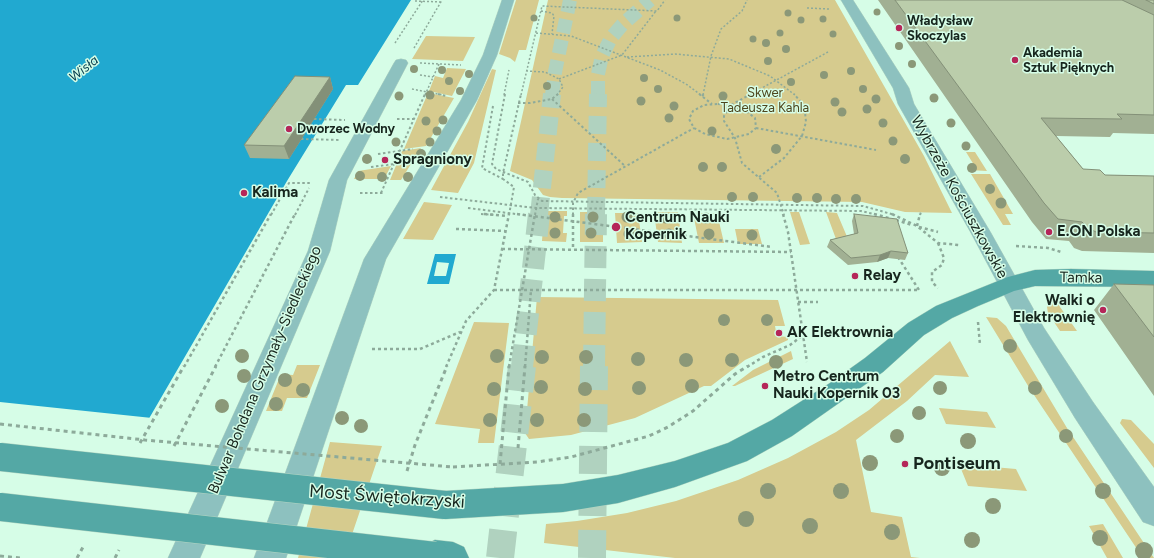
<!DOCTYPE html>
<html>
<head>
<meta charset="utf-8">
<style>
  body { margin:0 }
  canvas { display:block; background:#d6fde7 }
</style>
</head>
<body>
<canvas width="1154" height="558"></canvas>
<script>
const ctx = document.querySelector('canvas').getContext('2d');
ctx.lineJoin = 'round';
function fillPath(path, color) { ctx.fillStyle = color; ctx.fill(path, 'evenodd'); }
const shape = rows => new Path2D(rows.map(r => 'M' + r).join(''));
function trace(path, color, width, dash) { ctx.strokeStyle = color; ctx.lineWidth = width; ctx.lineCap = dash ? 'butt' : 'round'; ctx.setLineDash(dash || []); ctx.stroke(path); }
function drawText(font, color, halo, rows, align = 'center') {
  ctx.font = font + ' Figtree,sans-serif'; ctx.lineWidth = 3; ctx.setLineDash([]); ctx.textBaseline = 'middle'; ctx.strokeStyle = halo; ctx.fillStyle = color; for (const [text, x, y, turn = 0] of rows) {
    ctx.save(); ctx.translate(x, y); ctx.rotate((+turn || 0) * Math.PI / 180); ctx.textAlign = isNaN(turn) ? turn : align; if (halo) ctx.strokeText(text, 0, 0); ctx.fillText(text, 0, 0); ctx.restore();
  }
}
const green = shape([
  [516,0,539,0,526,50,519,50,515,62,510,58,499,54],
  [548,0,835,0,924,156,952,213,905,212,862,202,562,198,550,197,543,195,532,180,510,171],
  [426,36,475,37,463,61,412,59],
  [447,68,466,69,452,96,429,91,435,76,443,78],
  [492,69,496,70,474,163,458,193,431,190,468,122],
  [428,93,454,98,426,146,404,149],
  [421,148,401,180,390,180,402,151],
  [966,152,975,152,987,171,969,170,968,168,974,165],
  [391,166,384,179,354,179,358,171],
  [971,174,990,174,1013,214,1005,214,1011,225,1003,225],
  [424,202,452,205,433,240,403,239],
  [544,211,567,211,567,216,564,216,563,233,567,233,566,242,542,241],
  [580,212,603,212,603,242,580,242],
  [654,212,678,212,682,243,658,242],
  [790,212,799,212,810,244,800,245],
  [826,212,837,213,848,239,836,239],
  [615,213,638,213,642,242,617,243],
  [693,213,717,213,724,243,699,243],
  [735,229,758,229,762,244,738,244],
  [537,297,778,300,785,326,775,326,777,336,788,337,788,340,745,360,711,386,704,386,635,418,571,435,529,439,525,433],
  [1053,297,1077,331,1060,331,1048,313,1047,307],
  [986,317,997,318,1006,326,1067,428,1154,558,1143,558,1030,389],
  [474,322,509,323,494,443,478,443,480,429,435,424],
  [950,341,969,377,935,375,907,401,856,440,871,512,902,517,911,557,920,558,675,558,544,543,546,524,577,521,627,513,676,501,738,480,788,458,836,432,869,410],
  [791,351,793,359,735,386,732,386,753,370],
  [297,365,320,365,307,398,287,398,282,411,266,411,281,374,293,375],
  [939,408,987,412,996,428,946,424],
  [1122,419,1131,420,1154,444,1154,468,1120,423],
  [330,442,382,446,344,558,298,558],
  [959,464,1016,469,1027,491,968,486],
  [1103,524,1123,558,1107,558,1089,526]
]);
const water = shape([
  [0,0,411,0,358,85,346,85,287,181,79,539,0,558],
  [435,254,456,254,449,284,427,284],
  [437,262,449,263,446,276,434,276]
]);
const pier = shape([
  [0,402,152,418,71,558,0,558]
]);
const primaryTunnelFar3 = shape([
  [552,95,555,72,570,0],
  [598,95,598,74,602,56,611,38,622,25,650,0]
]);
const primaryTunnelFar2 = shape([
  [539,215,552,94],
  [596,215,598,94]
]);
const primaryTunnelFar1 = shape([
  [522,367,539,214],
  [594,367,596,214]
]);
const primaryTunnel = shape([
  [500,558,522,366],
  [592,558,594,366]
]);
const pathFar3 = shape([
  [415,1,441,2],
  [807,8,829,9],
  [541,11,552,13,554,16,552,34],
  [536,33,571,36,660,70,686,84,701,95],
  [395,43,423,0],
  [414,48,442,0],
  [627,57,675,54,729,59,770,76,795,95],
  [420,63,461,65],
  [526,71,545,72,559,79,563,87,557,95],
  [420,75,433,77],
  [559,79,622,55,656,11],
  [412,89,443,95],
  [425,95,439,64],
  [504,95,509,70],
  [521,95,542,6,657,11,665,0],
  [703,95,711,56,721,29,742,11,747,0],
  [749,95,828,52]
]);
const pathFar2 = shape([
  [438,94,446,96],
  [505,94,492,164,496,169,528,182,535,195,542,201,863,206,895,215],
  [699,94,712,104],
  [751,94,731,105,724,116,724,121,735,138,742,163,777,193,784,215],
  [702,96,704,94],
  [552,99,625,166],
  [518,103,530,103,552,99,558,94],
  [718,104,731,105,746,111,755,118,756,128,749,134,727,139,705,134,694,128,689,119,693,111,704,105,718,104],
  [493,106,482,168,503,179],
  [314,119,345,120],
  [397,119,414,119],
  [756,128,876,150],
  [378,154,413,149],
  [371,167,394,164],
  [759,177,784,158,802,136,806,122,805,112,800,101,794,94],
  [360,193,385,193],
  [381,193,425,94],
  [440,197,536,208,861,211,878,215],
  [468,208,524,215],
  [481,214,498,215],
  [271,215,289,183,311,183],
  [295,215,309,188],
  [509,215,514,187,503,179,503,173,521,94],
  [535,215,538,199],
  [573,215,573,203,578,193,694,128],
  [920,215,921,212]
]);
const pathFar1 = shape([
  [484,214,508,216],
  [517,214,772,247],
  [573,214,573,250],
  [783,214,788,232,807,362],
  [874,214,889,218],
  [892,214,917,226,938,243,959,245],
  [896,220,912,225],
  [917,226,920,214],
  [919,227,938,232],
  [456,229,505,231],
  [938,243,944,258,942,265,932,272,932,282,938,288],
  [1016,246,1048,248,1061,252],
  [502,249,791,252],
  [898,257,919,290],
  [494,290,919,290],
  [798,302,818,302],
  [978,322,980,345],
  [372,349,420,349,460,332],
  [184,367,271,214],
  [215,367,295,214],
  [446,367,466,321,494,290,509,214],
  [509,367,535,214],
  [525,367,531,290],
  [747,367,763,357,790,345,802,336]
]);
const path = shape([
  [140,443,184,366],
  [174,446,216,366],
  [518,448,525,366],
  [500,464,509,366],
  [453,467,537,462,571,457,649,436,668,427,693,411,735,374,748,366],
  [407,471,415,445,447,366],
  [0,556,21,558],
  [77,558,83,547],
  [115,558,119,550]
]);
const street = shape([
  [502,0,514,0,497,55,477,100,386,259,286,558,254,558,364,259,461,100,483,55,502,0],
  [841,0,853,0,909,88,914,104,991,233,1044,328,1093,402,1154,487,1154,526,1143,522,1075,418,1028,340,971,233,898,104,893,88,841,0],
  [401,59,406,60,408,63,347,180,330,251,200,558,168,558,308,251,329,180,394,63,396,60,401,59]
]);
const secondary = shape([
  [1071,269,1154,271,1154,287,1035,286,1014,291,978,306,952,318,924,335,883,372,792,436,747,461,675,487,618,503,563,512,445,519,434,515,430,505,434,495,445,491,563,484,618,475,675,461,728,443,772,420,830,383,865,358,908,323,936,306,1008,277,1035,270,1071,269],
  [435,540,453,542,464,547,469,558,420,558,424,545,435,540]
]);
const pathBridgeFar1 = shape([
  [301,139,341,140]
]);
const pathBridge = shape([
  [0,424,145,440,453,467]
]);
const secondaryBridge = shape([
  [0,457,445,505],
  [0,507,435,556]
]);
const trees = [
  [877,12,3.5],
  [788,13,3.5],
  [534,18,3.5],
  [677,18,3.5],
  [823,19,3.5],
  [801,20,3.5],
  [780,33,3.5],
  [833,34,3.5],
  [753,39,3.5],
  [766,43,4],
  [899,46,4],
  [786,49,4],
  [768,61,4],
  [912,64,4],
  [414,69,4],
  [442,70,4],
  [851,71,4],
  [469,74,4],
  [824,75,4],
  [644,78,4],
  [449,81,4],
  [791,82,4],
  [547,86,4],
  [658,89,4],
  [863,89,4],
  [460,91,4],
  [430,95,4.5],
  [399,96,4.5],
  [723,96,4.5],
  [934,98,4.5],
  [876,99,4.5],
  [641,101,4.5],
  [835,102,4.5],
  [674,106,4.5],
  [867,109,4.5],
  [842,112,4.5],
  [669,118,4.5],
  [443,120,4.5],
  [426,121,4.5],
  [883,123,4.5],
  [951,123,4.5],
  [437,131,4.5],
  [712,131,4.5],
  [893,141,4.5],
  [396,142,4.5],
  [430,142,4.5],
  [966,146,4.5],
  [776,149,5],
  [421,154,5],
  [367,159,5],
  [905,159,5],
  [703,167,5],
  [722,167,5],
  [972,168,5],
  [360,176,5],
  [382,177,5],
  [408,177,5],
  [990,189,5],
  [732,197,5],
  [753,197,5],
  [797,198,5],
  [817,198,5],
  [836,199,5],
  [856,199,5],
  [1001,203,5.5],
  [555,217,5.5],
  [593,217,5.5],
  [627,217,5.5],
  [666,218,5.5],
  [706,218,5.5],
  [555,233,5.5],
  [591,233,5.5],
  [629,234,5.5],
  [669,234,5.5],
  [709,234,5.5],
  [752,235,5.5],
  [724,320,6],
  [767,320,6],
  [1010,346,7],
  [242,356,7],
  [497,356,7],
  [542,357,7],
  [586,357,7],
  [638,359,7],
  [686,360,7],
  [732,360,7],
  [776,362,7],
  [244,376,7],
  [285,380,7],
  [692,386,7],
  [541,387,7],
  [639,388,7],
  [940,388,7],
  [1035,388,7],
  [494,389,7],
  [585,389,7],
  [303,390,7],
  [276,404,7],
  [222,406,7],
  [919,413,7],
  [342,418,7],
  [490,420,7],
  [537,420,7],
  [584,420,7],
  [361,426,7],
  [897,436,7],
  [1066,436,7],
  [968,441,8],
  [870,463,8],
  [942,468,8],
  [768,491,8],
  [841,491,8],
  [1103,491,8],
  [993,506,8],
  [746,519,8],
  [810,526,8],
  [892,532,8],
  [1100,538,8],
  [972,540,8],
  [1144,551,9]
];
const wall = shape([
  [878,0,1154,0,1154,134,1113,133,1110,137,1056,136,1083,169,1105,175,1154,176,1154,253,1082,251,1074,248,1069,241,1046,239,1032,222],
  [330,77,333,89,289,159,250,158,244,145],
  [854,214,908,253,905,260,888,258,877,262,848,265,827,247,830,240,854,234,852,221],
  [1114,284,1154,285,1154,396,1094,310]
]);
const shadedWall = shape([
  [330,77,333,89,289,159,284,146],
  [891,251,888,258,877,262,880,255]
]);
const building = shape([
  [895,0,1122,0,1154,15,1154,115,1117,114,1122,119,1041,118,1083,169,1100,170,1105,175,1154,176,1154,233,1096,232,1088,228,1082,222,1058,219,1044,203,895,0],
  [1146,0,1154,0,1154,4,1146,0],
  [295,76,330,77,284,146,244,145,295,76],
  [854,214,897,219,908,253,891,251,880,255,851,258,830,240,858,233,854,214],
  [1114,284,1154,285,1154,337,1114,284]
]);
const markers = [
  [899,28,4,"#b52659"],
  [1015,60,4,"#b52659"],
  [289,129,4,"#b52659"],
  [385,160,4,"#b52659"],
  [244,193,4,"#b52659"],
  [616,227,5,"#b52659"],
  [1049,232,4,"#b52659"],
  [855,276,4,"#b52659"],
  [1103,310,4,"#b52659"],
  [779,333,4,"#b52659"],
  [765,386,4,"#b52659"],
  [905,464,4,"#b52659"]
];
const farPoinames = [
  ["Władysław",907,21],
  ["Skoczylas",907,36],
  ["Akademia",1023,53],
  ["Sztuk Pięknych",1023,68],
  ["Dworzec Wodny",297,129]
];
const farWaternames = [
  ["Wisła",84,69,-39]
];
const farParknames = [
  ["Skwer",765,93],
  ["Tadeusza Kahla",765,108]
];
const poiNames = [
  ["Spragniony",393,160],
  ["Kalima",252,193],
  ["Centrum Nauki",625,218],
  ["Kopernik",625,235],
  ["E.ON Polska",1057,232],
  ["Relay",863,276],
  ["Walki o",1095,301,"right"],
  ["Elektrownię",1095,318,"right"],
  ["AK Elektrownia",787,333],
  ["Metro Centrum",773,377],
  ["Nauki Kopernik 03",773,394]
];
const streetNames = [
  ["Wybrzeże Kościuszkowskie",959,197,61],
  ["Tamka",1081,278,1],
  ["Bulwar Bohdana Grzymały-Siedleckiego",265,370,-67]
];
const nearPoinames = [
  ["Pontiseum",913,464]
];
const nearStreetnames = [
  ["Most Świętokrzyski",387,497,4]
];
fillPath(green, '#d6cb8e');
fillPath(water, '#21a9d0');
fillPath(pier, '#d6fde7');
trace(primaryTunnelFar3, '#b0d2bf', 14, [14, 7]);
trace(primaryTunnelFar2, '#b0d2bf', 18, [18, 9]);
trace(primaryTunnelFar1, '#b0d2bf', 22, [22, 11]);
trace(primaryTunnel, '#b0d2bf', 28, [28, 14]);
trace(street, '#b4d6c3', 1);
trace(secondary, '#b4d6c3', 1);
trace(pathFar3, '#8daa9a', 1.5, [2, 2]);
trace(pathFar2, '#8daa9a', 2, [2.5, 2.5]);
trace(pathFar1, '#8daa9a', 2.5, [3, 3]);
trace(path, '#8daa9a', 3, [4, 4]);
fillPath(street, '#8dc1bf');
fillPath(secondary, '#54a8a5');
trace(secondaryBridge, '#b4d6c3', 29, []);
trace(pathBridgeFar1, '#8daa9a', 2, [2.5, 2.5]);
trace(pathBridge, '#8daa9a', 3, [4, 4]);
trace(secondaryBridge, '#54a8a5', 28);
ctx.fillStyle = '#8b9878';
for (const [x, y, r] of trees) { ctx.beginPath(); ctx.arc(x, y, r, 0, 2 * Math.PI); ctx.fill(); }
fillPath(wall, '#a1b093');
fillPath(shadedWall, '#839078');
fillPath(building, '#bbcdab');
trace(building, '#839078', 1);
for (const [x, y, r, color] of markers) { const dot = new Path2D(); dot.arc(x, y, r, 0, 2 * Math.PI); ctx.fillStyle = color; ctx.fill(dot); trace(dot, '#d6fde7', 1.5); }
drawText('bold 13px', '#17261e', '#d6fde7', farPoinames, 'left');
drawText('italic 13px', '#0c4353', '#d6fde7', farWaternames);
drawText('13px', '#4e461d', '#d6fde7', farParknames);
drawText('bold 15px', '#17261e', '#d6fde7', poiNames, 'left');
drawText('15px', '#17261e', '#d6fde7', streetNames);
drawText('bold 18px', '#17261e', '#d6fde7', nearPoinames, 'left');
drawText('18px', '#17261e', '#d6fde7', nearStreetnames);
</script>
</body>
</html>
